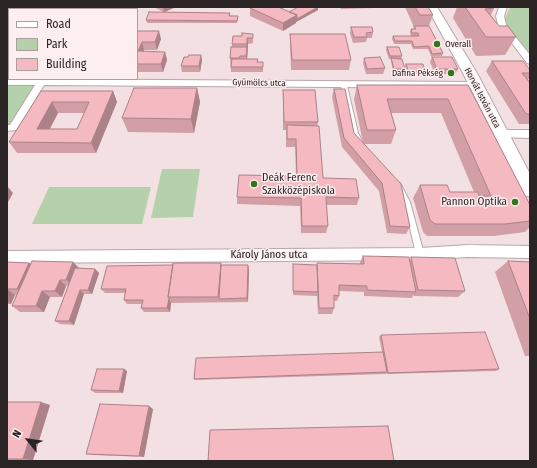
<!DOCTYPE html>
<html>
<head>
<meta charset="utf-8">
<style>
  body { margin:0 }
  #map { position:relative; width:537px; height:468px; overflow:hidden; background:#f3e0e2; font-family:"Fira Sans Condensed",sans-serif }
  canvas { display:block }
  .frame { position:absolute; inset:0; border:8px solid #2a2425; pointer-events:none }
  .legend { position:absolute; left:8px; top:8px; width:130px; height:72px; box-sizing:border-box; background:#fdeef0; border:1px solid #a99d9f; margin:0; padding:5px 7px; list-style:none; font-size:12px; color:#2a2425 }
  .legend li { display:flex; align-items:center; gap:8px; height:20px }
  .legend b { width:20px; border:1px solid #a99d9f }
  .north { position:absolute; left:8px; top:420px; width:40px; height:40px; -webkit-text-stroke:3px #fdeef0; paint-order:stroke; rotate:299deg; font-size:11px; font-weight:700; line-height:16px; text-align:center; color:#2a2425 }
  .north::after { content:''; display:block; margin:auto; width:14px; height:18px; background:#2a2425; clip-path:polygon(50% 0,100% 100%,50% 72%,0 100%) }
</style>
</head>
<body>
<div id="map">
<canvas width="537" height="468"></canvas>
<div class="frame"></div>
<ul class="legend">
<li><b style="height:5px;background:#fff"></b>Road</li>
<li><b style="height:11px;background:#b4d1ac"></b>Park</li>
<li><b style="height:11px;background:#f4b9c1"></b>Building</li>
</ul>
<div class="north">N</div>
</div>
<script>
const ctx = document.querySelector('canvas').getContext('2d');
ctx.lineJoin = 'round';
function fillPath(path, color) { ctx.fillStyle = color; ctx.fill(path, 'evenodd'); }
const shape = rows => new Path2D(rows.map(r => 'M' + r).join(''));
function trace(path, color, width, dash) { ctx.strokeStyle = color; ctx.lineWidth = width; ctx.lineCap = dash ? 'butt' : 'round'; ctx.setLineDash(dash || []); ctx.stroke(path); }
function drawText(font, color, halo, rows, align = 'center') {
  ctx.font = font + ' "Fira Sans Condensed",sans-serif'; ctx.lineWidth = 3; ctx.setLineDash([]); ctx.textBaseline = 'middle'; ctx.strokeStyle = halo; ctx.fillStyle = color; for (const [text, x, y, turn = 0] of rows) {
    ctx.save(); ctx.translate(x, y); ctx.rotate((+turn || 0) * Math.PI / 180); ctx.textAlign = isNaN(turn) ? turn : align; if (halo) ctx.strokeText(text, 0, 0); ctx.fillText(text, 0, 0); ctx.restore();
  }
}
const green = shape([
  [510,7,530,7,530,56,503,23],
  [7,82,41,82,13,128,7,128],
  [162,169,200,169,193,217,151,218],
  [49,187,151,187,142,224,32,224]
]);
const service = shape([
  [344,84,347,86,358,133,363,143,360,145,358,144,352,133,341,86,344,84],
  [396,183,400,183,410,202,424,254,423,256,420,257,417,256,416,254,404,202,395,185,396,183]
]);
const minor = shape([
  [499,7,507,7,504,16,506,25,530,55,530,64,527,63,498,25,496,16,499,7],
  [7,79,476,82,481,85,476,88,44,85,17,130,7,131,7,125,10,125,35,85,7,85,7,79],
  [501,130,530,130,530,138,497,137,496,134,497,131,501,130],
  [468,245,530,246,530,258,468,257,420,260,7,263,7,251,420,248,468,245]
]);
const secondary = shape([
  [427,7,437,7,478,75,530,174,530,197,524,195,464,75,427,7]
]);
const wall = shape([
  [154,7,176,7,165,12,238,16,238,19,237,23,147,23,146,20,163,12],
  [318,7,318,10,296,22,296,23,283,31,250,16,250,8,282,9,289,12],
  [340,7,375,7,374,8,341,9],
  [405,7,428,7,433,15,429,26,443,53,442,56,431,56,428,49,413,49,411,44,394,44,392,39,393,36,417,36,411,36,410,32,411,29,413,29,414,27],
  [457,7,493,7,494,8,491,15,499,26,516,37,505,55,476,56,453,18],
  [351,27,373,32,372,38,367,38,366,42,353,43,350,33],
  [137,32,161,39,157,50,144,50,144,52,165,52,167,60,163,72,137,72],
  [253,34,253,43,248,44,247,59,258,62,263,62,263,72,231,72,230,58,232,47,232,44,242,36],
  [290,34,351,60,349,70,291,70,290,44],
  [387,47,402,56,401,59,405,69,404,72,393,72,391,61,391,59,389,59,386,50],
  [7,50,9,50,9,71,7,71],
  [201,55,202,60,200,72,182,72,181,66,188,57],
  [432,57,458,69,455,74,435,74,430,62],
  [364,58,385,68,383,74,366,74,363,63],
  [492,61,530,70,530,76,528,80,530,83,530,124,519,124,486,71],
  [406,64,425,71,424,74,407,74,405,66],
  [357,85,468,85,530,205,530,227,525,232,494,236,427,236,423,232,413,198,420,185,450,192,474,192,441,113,391,113,396,130,391,144,364,144,410,227,406,234,387,233,379,191,342,147,332,97,334,89,354,133,363,143,354,99],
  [197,88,200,102,194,133,128,132,122,118],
  [283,90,318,122,317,126,323,178,359,198,357,205,326,205,328,226,326,233,301,233,300,206,237,204,237,197,296,176,295,147,286,147,286,130,283,130],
  [41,91,113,91,117,102,96,153,17,153,9,142],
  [58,113,84,113,77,129,50,129],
  [363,256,410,260,411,257,465,291,458,297,414,296,413,295,412,298,364,296,364,292,339,291,339,296,337,301,334,301,334,308,332,314,318,314,317,295,317,296,293,295,293,264,317,265,317,263,360,264,360,262],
  [508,261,530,262,530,356,525,356,495,272],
  [7,262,29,263,30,264,73,262,79,268,95,269,99,273,92,294,84,294,74,325,60,324,55,321,68,286,66,286,62,297,50,297,44,312,20,312,12,306,16,295,15,295,11,304,7,304],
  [221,263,221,265,249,269,248,302,171,303,170,312,144,312,141,308,142,304,127,304,124,300,125,293,105,293,101,289,173,265],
  [381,335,499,369,496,371,387,374,386,373,386,374,195,380,194,379,382,352,379,337],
  [127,371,123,393,95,393,91,390],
  [7,402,50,405,33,460,7,460],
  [153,409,144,457,94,455,86,454]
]);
const shadedWall = shape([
  [163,7,176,7,164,12],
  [274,7,285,7,274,13],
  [318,7,318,10,296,22,297,19],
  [297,15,296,23,283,31,283,23],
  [9,23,9,32,7,33,7,25],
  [159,31,161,39,157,50,155,42],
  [247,38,248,44,247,62,246,56],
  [142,42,144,50,140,60,138,51],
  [165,52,167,60,163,72,161,64],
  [201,55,202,60,200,72,199,66],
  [197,88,200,102,194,133,191,119],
  [113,91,117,102,96,153,91,143],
  [52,102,58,113,44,139,37,129],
  [7,186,13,193,7,204],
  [73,262,79,268,73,286,66,280],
  [29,263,37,269,25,295,17,289],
  [248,265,249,269,248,302,247,298],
  [95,269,99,273,92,294,88,290],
  [60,280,66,286,62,297,55,291],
  [7,289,15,295,11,304,7,301],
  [80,290,84,294,74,325,69,321],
  [42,291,50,297,44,312,36,306],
  [169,299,171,303,170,312,167,308],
  [124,369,127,371,123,393,119,391],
  [41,402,50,405,33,460,23,459],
  [149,406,153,409,144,457,139,456]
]);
const building = shape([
  [9,7,27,7,26,8,31,8,30,9,9,9,9,23,7,25,7,9,9,7],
  [64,7,81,7,80,9,63,9,64,7],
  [252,7,278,7,297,15,283,23,250,8,252,7],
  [298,7,318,7,297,19,297,15,289,12,298,7],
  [415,7,428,7,433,15,420,15,415,7],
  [465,7,493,7,494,8,485,9,499,26,508,26,516,37,486,37,465,7],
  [149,12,230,13,229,16,238,16,237,21,146,20,149,12],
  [414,26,429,26,443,53,432,54,429,46,414,47,412,41,395,41,393,36,419,36,418,33,412,33,411,29,416,29,414,26],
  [351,27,372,27,373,32,366,33,367,37,354,37,351,27],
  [137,31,159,31,155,42,142,42,138,51,165,52,161,64,137,64,137,31],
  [242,33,253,34,253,38,247,38,247,44,232,44,233,36,242,36,242,33],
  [290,34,345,34,351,60,292,60,290,34],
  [231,47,247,47,246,56,240,56,239,58,230,58,231,47],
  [387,47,399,47,402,56,390,56,387,47],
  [7,50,9,50,9,63,7,63,7,50],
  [189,55,201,55,199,66,181,66,184,57,188,57,189,55],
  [380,57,385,68,367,69,364,58,380,57],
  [432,57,452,57,458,69,437,69,432,57],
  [391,58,402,59,405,69,394,69,391,58],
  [232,59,258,59,257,62,263,62,263,67,231,67,232,59],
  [492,61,523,61,530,70,530,73,522,73,530,83,530,114,526,114,492,61],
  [406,64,423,64,425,71,408,71,406,64],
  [357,85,468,85,530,205,530,221,505,224,435,224,430,220,420,185,447,185,450,192,478,192,479,196,491,196,448,99,387,99,396,130,367,130,357,85],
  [134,88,197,88,191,119,122,118,134,88],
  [334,89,345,89,354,133,401,184,410,227,390,226,382,183,344,138,334,89],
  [283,90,315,90,318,122,284,122,283,90],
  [41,91,113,91,91,143,9,142,41,91],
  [52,102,89,102,77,129,37,129,52,102],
  [287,125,319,126,323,178,356,179,359,198,326,197,328,226,302,226,301,198,237,197,239,175,297,176,296,139,287,139,287,125],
  [363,256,409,257,416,292,367,290,367,286,339,285,339,296,334,295,334,308,319,308,317,263,364,264,363,256],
  [411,257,455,258,465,291,418,290,411,257],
  [32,261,73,262,66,280,60,280,55,291,42,291,36,306,12,306,32,261],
  [508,261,530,262,530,319,508,261],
  [7,262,29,263,17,289,7,289,7,262],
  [173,263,221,263,218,297,168,297,173,263],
  [293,264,317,265,318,292,293,291,293,264],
  [173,265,168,297,169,299,167,308,141,308,143,300,124,300,126,289,101,289,107,266,173,265],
  [221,265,248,265,247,298,219,299,221,265],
  [75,268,95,269,88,290,80,290,69,321,55,321,75,268],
  [485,332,499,369,388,373,381,335,485,332],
  [383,352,387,372,194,379,196,358,383,352],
  [97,369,124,369,119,391,91,390,97,369],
  [7,402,41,402,23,459,7,459,7,402],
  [100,404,149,406,139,456,86,454,100,404],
  [388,426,394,461,208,461,210,430,388,426]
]);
const markers = [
  [437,44,4,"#327617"],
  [451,73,4,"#327617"],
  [254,184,4,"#327617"],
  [515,202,4,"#327617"]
];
const farPoinames = [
  ["Overall",445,44],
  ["Dafina Pékség",443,73,"right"]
];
const farStreetnames = [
  ["Gyümölcs utca",259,83,1],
  ["Horvát István utca",482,98,62]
];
const poiNames = [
  ["Deák Ferenc",262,178],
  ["Szakközépiskola",262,191],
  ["Pannon Optika",507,202,"right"]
];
const streetNames = [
  ["Károly János utca",269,255]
];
fillPath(green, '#b4d1ac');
trace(service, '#b9a7a9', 2);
trace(minor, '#b9a7a9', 2);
trace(secondary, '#b9a7a9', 2);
fillPath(service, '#fff');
fillPath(minor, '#fff');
fillPath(secondary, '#fff');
fillPath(wall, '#d29fa6');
fillPath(shadedWall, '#ab8287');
fillPath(building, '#f4b9c1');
trace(building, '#ab8287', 1);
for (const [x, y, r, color] of markers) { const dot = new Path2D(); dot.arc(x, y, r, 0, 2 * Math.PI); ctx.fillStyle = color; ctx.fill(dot); trace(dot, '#fdeef0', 1.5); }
drawText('9px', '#2a2425', '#fdeef0', farPoinames, 'left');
drawText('9px', '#2a2425', '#fdeef0', farStreetnames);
drawText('11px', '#2a2425', '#fdeef0', poiNames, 'left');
drawText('11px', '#2a2425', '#fdeef0', streetNames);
</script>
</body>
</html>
